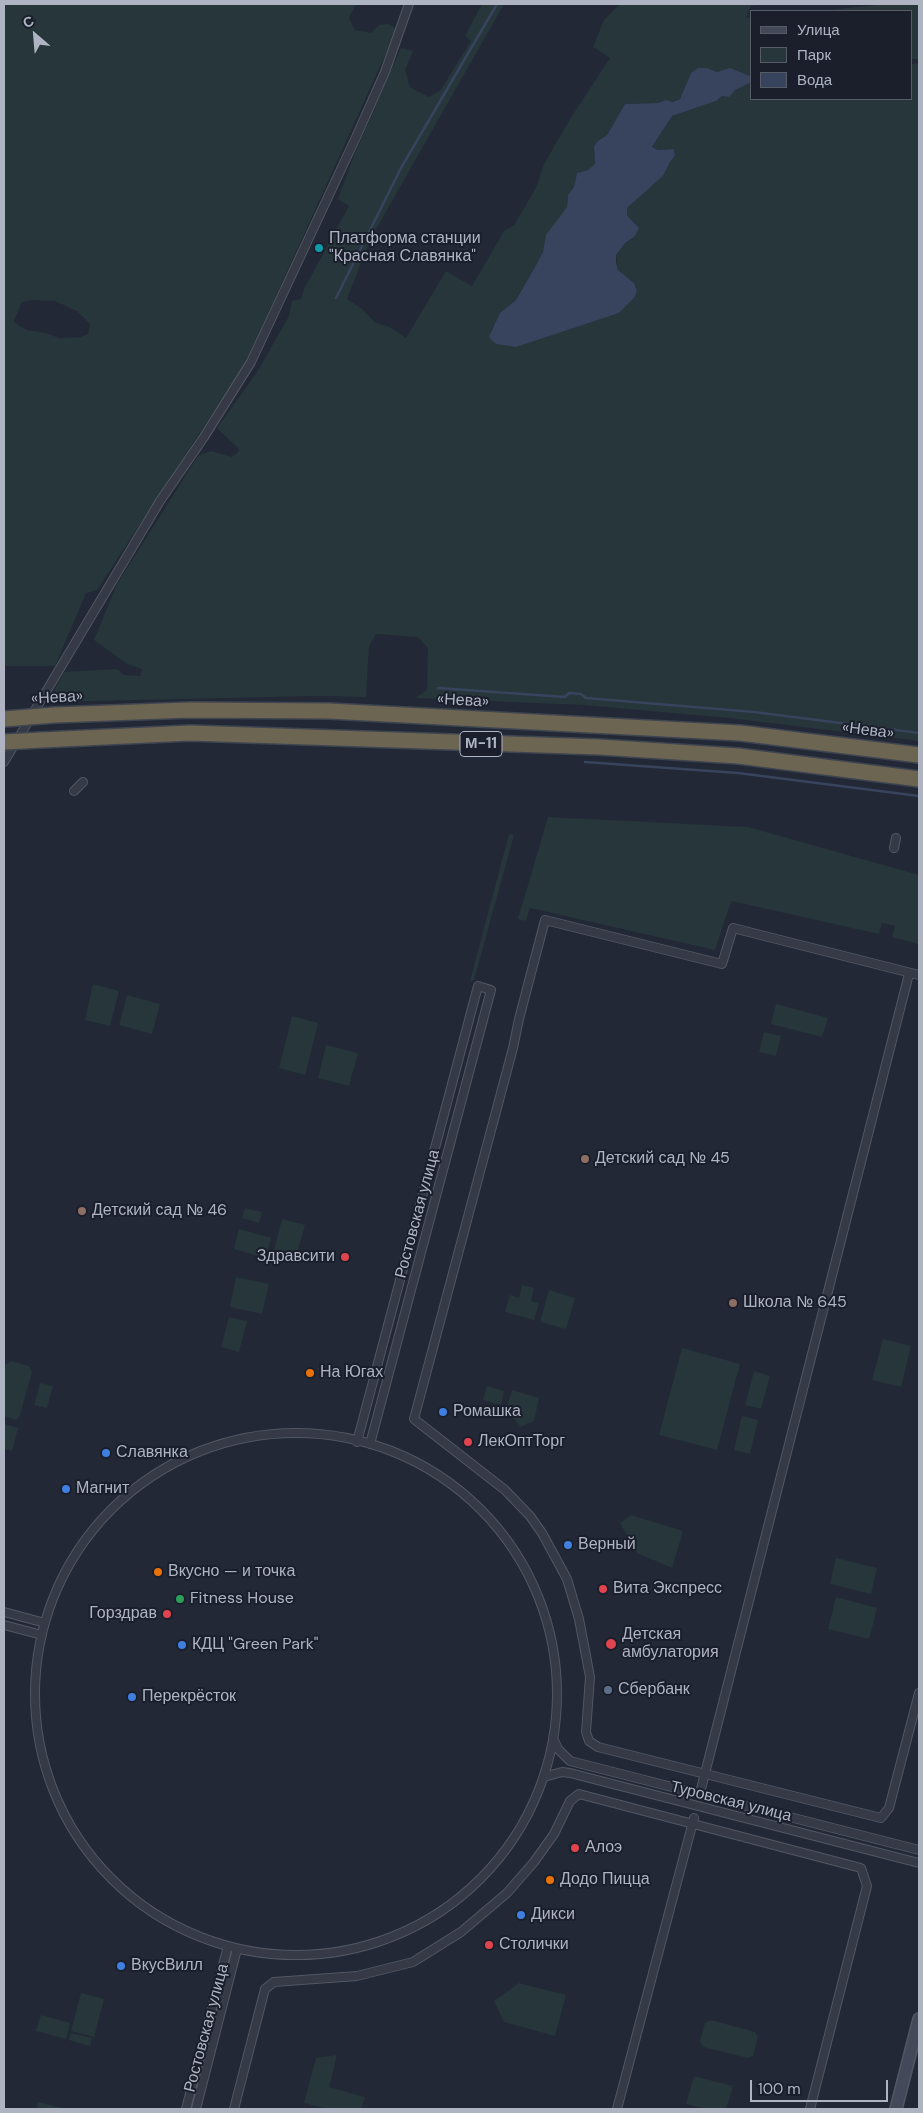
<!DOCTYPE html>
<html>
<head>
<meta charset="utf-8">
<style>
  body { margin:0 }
  #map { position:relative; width:923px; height:2113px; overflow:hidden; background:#222836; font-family:"DM Sans",sans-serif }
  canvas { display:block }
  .frame { position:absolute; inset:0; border:5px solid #afb4c3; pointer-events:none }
  .legend { position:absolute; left:750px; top:10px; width:162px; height:90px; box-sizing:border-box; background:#1a1f2b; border:1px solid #565b68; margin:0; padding:6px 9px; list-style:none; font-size:15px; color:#afb4c3 }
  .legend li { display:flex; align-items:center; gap:10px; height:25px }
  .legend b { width:25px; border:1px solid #565b68 }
  .north { position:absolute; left:10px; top:10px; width:50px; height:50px; -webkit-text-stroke:4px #1a1f2b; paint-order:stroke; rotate:333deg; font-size:14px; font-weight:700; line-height:20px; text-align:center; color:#afb4c3 }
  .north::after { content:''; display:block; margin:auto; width:18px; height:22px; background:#afb4c3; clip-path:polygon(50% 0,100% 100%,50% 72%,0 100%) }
  .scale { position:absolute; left:750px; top:2080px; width:138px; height:22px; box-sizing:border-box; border:2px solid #afb4c3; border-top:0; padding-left:6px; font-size:15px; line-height:18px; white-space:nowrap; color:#afb4c3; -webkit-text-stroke:4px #1a1f2b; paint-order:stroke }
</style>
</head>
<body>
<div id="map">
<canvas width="923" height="2113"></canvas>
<div class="frame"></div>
<ul class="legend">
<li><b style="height:6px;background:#434959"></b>Улица</li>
<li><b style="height:14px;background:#26363a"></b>Парк</li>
<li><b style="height:14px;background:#38435e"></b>Вода</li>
</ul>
<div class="north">С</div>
<div class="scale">100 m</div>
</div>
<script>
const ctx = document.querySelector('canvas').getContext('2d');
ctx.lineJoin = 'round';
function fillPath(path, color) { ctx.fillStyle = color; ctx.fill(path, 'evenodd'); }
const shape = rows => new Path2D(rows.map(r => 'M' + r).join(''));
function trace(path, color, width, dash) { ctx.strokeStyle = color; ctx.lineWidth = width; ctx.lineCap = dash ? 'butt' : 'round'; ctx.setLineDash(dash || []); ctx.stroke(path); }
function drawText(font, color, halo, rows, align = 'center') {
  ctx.font = font + ' "DM Sans",sans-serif'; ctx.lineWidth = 4; ctx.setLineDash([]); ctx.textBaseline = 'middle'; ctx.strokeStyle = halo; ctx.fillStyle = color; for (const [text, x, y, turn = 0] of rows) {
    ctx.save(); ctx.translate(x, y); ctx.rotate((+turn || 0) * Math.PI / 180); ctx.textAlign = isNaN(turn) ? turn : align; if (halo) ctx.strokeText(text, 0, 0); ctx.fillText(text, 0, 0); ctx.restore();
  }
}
const green = shape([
  [4,4,356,4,349,18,355,30,371,33,379,25,388,24,397,29,246,362,97,590,86,593,55,666,4,666],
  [32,300,55,301,77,311,90,324,88,334,81,337,59,338,46,333,27,330,19,326,14,321,22,302],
  [482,4,504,4,371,238,347,299,362,309,376,323,390,327,406,338,446,271,472,286,504,231,514,225,536,188,544,164,570,119,610,58,593,47,604,20,620,4,771,4,751,6,746,18,752,18,752,77,717,72,707,68,691,73,680,99,673,102,666,100,658,103,625,104,607,135,598,141,594,146,595,164,588,170,577,173,574,187,568,195,567,207,547,235,543,252,535,267,516,300,500,313,561,331,619,313,635,297,637,289,634,283,618,270,616,255,625,243,634,237,633,221,627,215,627,208,663,176,670,162,675,156,674,149,658,150,652,147,672,116,716,101,722,96,752,82,752,99,912,99,912,64,919,63,919,741,729,718,583,705,415,698,427,690,428,648,418,637,376,634,369,646,366,697,317,696,48,702,64,672,117,669,124,675,140,676,142,669,127,664,94,640,117,584,198,456,211,451,232,457,240,450,217,428,257,372,289,316,292,301,301,299,304,289,349,206,338,199,355,153,401,48,413,51,405,70,410,87,429,97,440,91,471,41,465,36],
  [886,4,919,4,919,59,912,59,912,11,820,11],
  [548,817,748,827,919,875,919,944,892,937,895,926,882,923,879,934,731,901,715,950,530,908,526,921,518,919],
  [509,834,514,835,474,980,472,981,470,981],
  [93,984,119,991,110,1026,85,1020],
  [127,995,160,1004,152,1034,119,1025],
  [776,1004,828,1018,822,1037,771,1024],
  [292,1016,318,1023,305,1075,279,1068],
  [764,1032,781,1036,776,1056,759,1052],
  [326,1045,358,1053,349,1086,318,1078],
  [245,1208,262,1212,259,1223,242,1218],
  [282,1219,305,1225,296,1257,274,1251],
  [239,1229,271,1238,266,1258,234,1249],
  [236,1277,269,1284,262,1314,230,1307],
  [522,1285,534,1288,531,1301,539,1303,534,1320,505,1312,510,1295,519,1298],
  [549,1290,575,1298,566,1329,540,1322],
  [229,1317,247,1321,239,1352,221,1347],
  [883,1339,911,1346,901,1387,872,1380],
  [682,1348,740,1364,717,1450,659,1435],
  [11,1361,29,1366,32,1372,20,1415,16,1420,4,1416,4,1370,5,1365],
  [754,1371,770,1376,761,1409,745,1405],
  [40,1383,53,1386,47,1408,34,1405],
  [487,1386,504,1391,501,1405,483,1400],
  [512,1390,539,1398,534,1421,521,1427,506,1410],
  [742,1416,758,1420,750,1454,734,1450],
  [4,1424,18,1428,12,1451,4,1449],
  [631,1515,683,1531,672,1568,637,1553,620,1523],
  [836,1558,877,1568,871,1594,830,1584],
  [836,1597,877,1608,869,1639,828,1629],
  [519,1983,566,1995,555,2036,504,2022,494,2001],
  [81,1993,104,1999,94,2037,71,2031],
  [41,2015,70,2023,66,2039,36,2031],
  [711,2020,755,2032,758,2036,753,2056,748,2058,703,2047,700,2041,705,2023],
  [71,2033,92,2038,90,2046,69,2040],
  [337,2055,329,2087,365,2097,361,2109,328,2109,304,2103,316,2058],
  [694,2076,733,2086,726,2109,705,2109,686,2104],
  [38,2102,65,2109,36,2109]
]);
const water = shape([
  [698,68,707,68,717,72,730,68,752,77,752,82,735,90,729,97,722,96,716,101,672,116,652,147,658,150,674,149,675,156,670,162,663,176,627,208,627,215,639,228,634,237,625,243,616,255,616,262,618,270,634,283,637,290,635,297,619,313,607,317,516,347,496,344,489,337,500,313,516,300,535,267,543,252,546,235,567,207,568,195,574,187,577,173,588,170,595,164,594,146,598,141,607,135,625,104,658,103,666,100,673,102,680,99,691,73]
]);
const stream = shape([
  [336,298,401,168,497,4],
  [438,688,565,697,569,693,581,694,586,698,754,712,919,733],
  [585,762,738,773,919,796]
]);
const minor = shape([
  [4,762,160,501,204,437,251,362,357,135,385,72,409,4],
  [74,791,83,782],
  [894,848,896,838],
  [919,975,733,928,722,964,545,920,519,1019,513,1048,414,1419,505,1490,530,1516,542,1533,567,1579,579,1619,590,1677,586,1732,589,1741,598,1747,881,1818,889,1808,919,1693],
  '35 1694a261 261 0 1 1 522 0a261 261 0 1 1-522 0Z',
  [357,1442,478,986,491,990,370,1444],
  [4,1612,45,1623],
  [4,1625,42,1635],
  [553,1738,558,1749,570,1761,919,1850],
  [544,1777,562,1772,570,1773,919,1863],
  [701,1789,909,974],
  [186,2109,228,1946],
  [196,2109,237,1949],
  [234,2109,265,1989,274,1982,357,1976,413,1962,461,1932,507,1893,534,1862,554,1834,570,1801,579,1794,861,1868,867,1886,810,2109],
  [617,2109,694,1818]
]);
const secondary = shape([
  [896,2109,919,2019]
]);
const motorway = shape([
  [55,715,190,710,329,711,740,733,919,755],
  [42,740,190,733,599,747,738,756,919,779]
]);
const motorwayBridge = shape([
  [4,719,55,715],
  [4,742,42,740]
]);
const markers = [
  [319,248,5,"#0f9aa8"],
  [585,1159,5,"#8d6e63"],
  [82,1211,5,"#8d6e63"],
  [345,1257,5,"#e0444e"],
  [733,1303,5,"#8d6e63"],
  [310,1373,5,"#e8710a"],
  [443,1412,5,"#3f7fe0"],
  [468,1442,5,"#e0444e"],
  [106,1453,5,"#3f7fe0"],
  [66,1489,5,"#3f7fe0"],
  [568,1545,5,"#3f7fe0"],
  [158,1572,5,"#e8710a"],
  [603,1589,5,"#e0444e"],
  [180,1599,5,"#2e9e5b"],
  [167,1614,5,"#e0444e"],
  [611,1644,6,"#e0444e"],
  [182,1645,5,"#3f7fe0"],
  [608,1690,5,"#5c6f8a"],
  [132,1697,5,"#3f7fe0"],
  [575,1848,5,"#e0444e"],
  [550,1880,5,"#e8710a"],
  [521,1915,5,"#3f7fe0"],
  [489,1945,5,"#e0444e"],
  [121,1966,5,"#3f7fe0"]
];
const shields = [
  [481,744,42]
];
const shieldNames = [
  ["М-11",481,744]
];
const poiNames = [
  ["Платформа станции",329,239],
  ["\"Красная Славянка\"",329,257],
  ["Детский сад № 45",595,1159],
  ["Детский сад № 46",92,1211],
  ["Здравсити",335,1257,"right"],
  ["Школа № 645",743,1303],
  ["На Югах",320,1373],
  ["Ромашка",453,1412],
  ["ЛекОптТорг",478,1442],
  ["Славянка",116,1453],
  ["Магнит",76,1489],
  ["Верный",578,1545],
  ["Вкусно — и точка",168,1572],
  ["Вита Экспресс",613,1589],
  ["Fitness House",190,1599],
  ["Горздрав",157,1614,"right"],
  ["Детская",622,1635],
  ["амбулатория",622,1653],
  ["КДЦ \"Green Park\"",192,1645],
  ["Сбербанк",618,1690],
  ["Перекрёсток",142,1697],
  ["Алоэ",585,1848],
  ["Додо Пицца",560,1880],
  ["Дикси",531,1915],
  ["Столички",499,1945],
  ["ВкусВилл",131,1966]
];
const streetNames = [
  ["«Нева»",57,698,-3],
  ["«Нева»",463,701,3],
  ["«Нева»",868,731,7],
  ["Ростовская улица",418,1214,-75],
  ["Туровская улица",731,1802,14],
  ["Ростовская улица",207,2028,-75]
];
fillPath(green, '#26363a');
fillPath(water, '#38435e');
trace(stream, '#38435e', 2.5);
trace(minor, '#525764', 10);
trace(secondary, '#525764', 14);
trace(motorway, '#3f4451', 18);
trace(minor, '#353a46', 8);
trace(secondary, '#434959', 11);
trace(motorway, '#6c6552', 15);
trace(motorwayBridge, '#3f4451', 18, []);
trace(motorwayBridge, '#6c6552', 15);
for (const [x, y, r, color] of markers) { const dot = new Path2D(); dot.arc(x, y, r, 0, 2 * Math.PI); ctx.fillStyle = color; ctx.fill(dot); trace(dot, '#1a1f2b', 2); }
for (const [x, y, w] of shields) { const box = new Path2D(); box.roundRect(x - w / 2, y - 12.5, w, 25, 4); ctx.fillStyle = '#1a1f2b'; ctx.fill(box); trace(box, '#afb4c3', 1); }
drawText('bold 15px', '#afb4c3', null, shieldNames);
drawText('16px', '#afb4c3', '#1a1f2b', poiNames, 'left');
drawText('16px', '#afb4c3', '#1a1f2b', streetNames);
</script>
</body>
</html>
